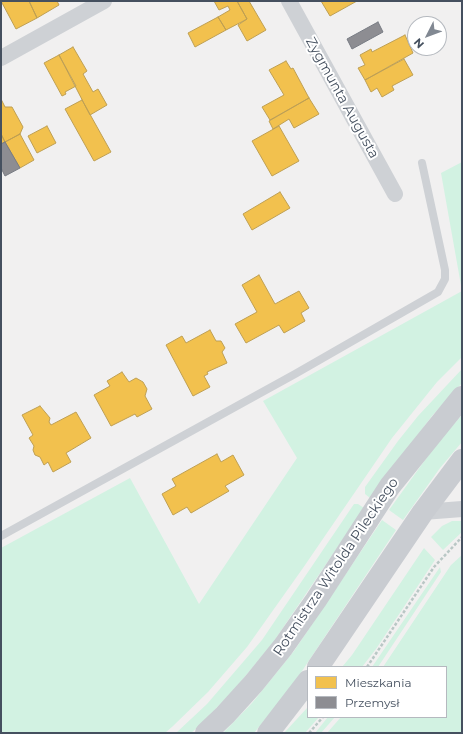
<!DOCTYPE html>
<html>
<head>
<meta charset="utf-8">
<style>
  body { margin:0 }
  #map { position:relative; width:463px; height:734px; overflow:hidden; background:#f1f0f0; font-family:Montserrat,sans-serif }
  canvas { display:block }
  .frame { position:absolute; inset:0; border:2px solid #45505f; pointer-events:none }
  .legend { position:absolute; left:307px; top:666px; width:140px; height:52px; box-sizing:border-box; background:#fff; border:1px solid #b5b9bf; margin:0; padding:5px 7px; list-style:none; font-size:12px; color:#45505f }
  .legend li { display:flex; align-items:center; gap:8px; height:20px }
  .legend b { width:20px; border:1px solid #b5b9bf }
  .north { position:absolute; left:407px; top:16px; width:40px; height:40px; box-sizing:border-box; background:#fff; border:1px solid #b5b9bf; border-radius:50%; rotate:228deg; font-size:11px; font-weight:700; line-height:16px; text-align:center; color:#45505f }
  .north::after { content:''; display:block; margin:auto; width:14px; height:18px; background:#818892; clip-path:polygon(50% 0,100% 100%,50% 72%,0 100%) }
</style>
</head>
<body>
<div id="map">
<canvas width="463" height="734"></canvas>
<div class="frame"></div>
<ul class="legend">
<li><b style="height:11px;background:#f2c14e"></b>Mieszkania</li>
<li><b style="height:11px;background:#8d8d92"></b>Przemysł</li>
</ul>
<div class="north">N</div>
</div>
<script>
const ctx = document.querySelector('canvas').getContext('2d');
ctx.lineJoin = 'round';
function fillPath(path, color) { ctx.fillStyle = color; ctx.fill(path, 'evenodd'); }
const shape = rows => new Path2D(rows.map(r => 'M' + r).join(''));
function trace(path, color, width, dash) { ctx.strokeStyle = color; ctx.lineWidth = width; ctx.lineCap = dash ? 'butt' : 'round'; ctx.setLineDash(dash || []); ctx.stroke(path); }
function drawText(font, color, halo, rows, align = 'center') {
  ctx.font = font + ' Montserrat,sans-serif'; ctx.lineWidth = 4; ctx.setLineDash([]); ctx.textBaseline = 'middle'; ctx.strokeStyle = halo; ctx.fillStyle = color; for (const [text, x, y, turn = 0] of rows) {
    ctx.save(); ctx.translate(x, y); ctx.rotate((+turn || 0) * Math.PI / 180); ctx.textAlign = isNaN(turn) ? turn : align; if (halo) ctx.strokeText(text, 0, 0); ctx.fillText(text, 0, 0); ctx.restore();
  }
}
const green = shape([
  [462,162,462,291,441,173],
  [462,291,462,357,437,382,392,438,303,568,247,647,208,692,173,726,165,733,1,733,1,548,130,478,199,604,297,458,263,401],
  [462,369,462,383,432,416,370,498,365,494,365,487,398,441,418,416],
  [462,415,462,442,440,468,403,520,389,510,438,442],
  [354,504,358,504,364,508,272,644,233,691,197,728,191,733,176,733,207,704,262,640],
  [382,520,396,530,292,686,254,733,223,733,252,703,294,651],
  [452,521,462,521,462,532,443,550,431,537,442,526],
  [424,548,435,560,376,649,362,667,342,667,352,655],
  [462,555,462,733,327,733,341,717,446,717,446,667,383,667,451,565],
  [440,567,441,572,378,667,372,667],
  [308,707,308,717,319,717,305,733,284,733],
  [328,717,335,717,321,733,315,733]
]);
const homes = shape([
  [1,1,29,1,37,18,16,29,1,1],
  [29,1,57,1,59,5,37,18,29,1],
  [214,1,237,1,247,19,226,30,218,17,230,10,228,6,219,10,214,1],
  [237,1,249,1,266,30,247,41,238,25,247,19,237,1],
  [321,1,357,1,330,16,321,1],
  [218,17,226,30,195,47,188,33,218,17],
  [405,35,413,53,365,80,358,68,365,65,360,55,371,49,372,52,405,35],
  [73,47,87,71,83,74,93,92,98,89,107,105,90,115,59,55,73,47],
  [59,55,76,86,65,92,66,94,62,96,44,63,59,55],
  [404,59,413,75,392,86,394,90,382,97,377,88,371,92,365,80,404,59],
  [286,61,291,69,293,68,309,98,270,120,262,107,284,95,269,70,286,61],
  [309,98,319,114,294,128,289,119,273,129,269,121,309,98],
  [1,99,5,107,12,107,23,127,20,134,5,142,1,134,1,99],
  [82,100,111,152,94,161,65,109,82,100],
  [47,126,56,143,37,153,28,136,47,126],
  [279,126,299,161,272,176,252,141,279,126],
  [1,134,5,142,1,144,1,134],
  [20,134,34,160,20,168,5,142,20,134],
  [280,192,290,208,252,230,243,214,280,192],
  [259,275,275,304,299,291,309,308,301,313,305,321,284,333,279,325,246,343,235,324,257,312,242,285,259,275],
  [210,330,216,341,221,341,225,348,222,352,227,363,207,372,208,374,204,376,210,387,193,396,166,345,182,336,186,343,210,330],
  [122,372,129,382,136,378,143,382,147,389,145,396,152,409,137,417,135,414,111,426,94,395,110,386,107,381,122,372],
  [40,406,50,418,49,422,51,425,76,412,91,438,66,453,71,462,53,472,48,462,44,465,40,457,35,455,33,450,34,446,29,438,33,435,22,415,40,406],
  [217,454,221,462,233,455,244,475,225,486,229,491,191,513,187,507,173,515,162,494,176,486,172,479,217,454]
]);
const industry = shape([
  [378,22,383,32,352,49,347,39,378,22],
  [5,142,20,168,5,176,1,168,1,144,5,142]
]);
const path = shape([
  [367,667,434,567,462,537],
  [309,733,323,717]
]);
const lane = shape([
  [1,536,295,374,438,292,445,279,445,270,422,163]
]);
const street = shape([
  [289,1,395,194],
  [1,58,104,1],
  [423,512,462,509]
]);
const primary = shape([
  [318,667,423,512,462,460],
  [206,733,225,715,254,683,283,647,316,600,390,486,462,397],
  [268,733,308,681]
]);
const streetNames = [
  ["Zygmunta Augusta",342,98,61],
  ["Rotmistrza Witolda Pileckiego",336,567,-56]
];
fillPath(green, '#d2f2e2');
fillPath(homes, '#f2c14e');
trace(homes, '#be9f53', 1);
fillPath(industry, '#8d8d92');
trace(industry, '#777b83', 1);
trace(path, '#b9c7c5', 2.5, [3, 2]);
trace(lane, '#ced1d5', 8);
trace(street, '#ced1d5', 16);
trace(primary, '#c9ccd1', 22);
drawText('14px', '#45505f', '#fff', streetNames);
</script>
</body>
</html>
